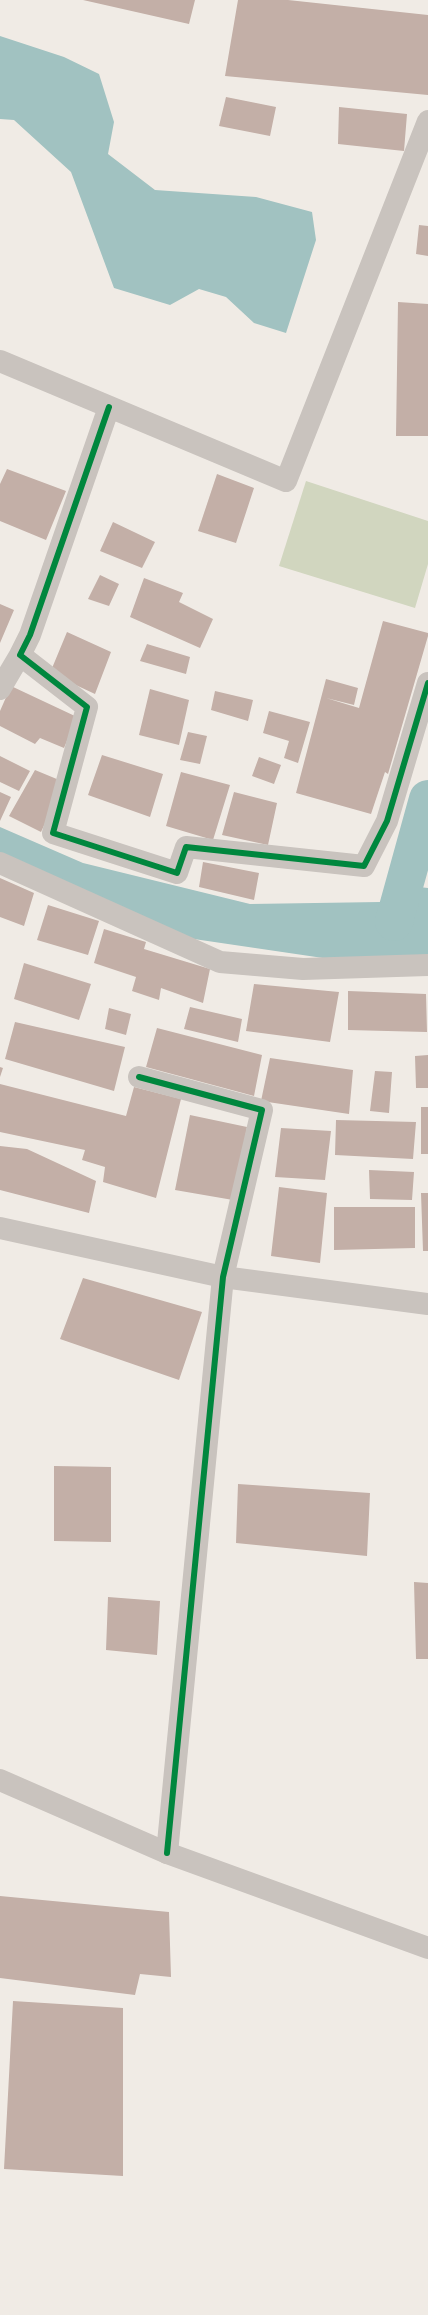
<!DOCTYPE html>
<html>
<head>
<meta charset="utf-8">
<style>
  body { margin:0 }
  canvas { display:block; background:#f0ebe5 }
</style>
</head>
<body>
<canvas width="428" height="2315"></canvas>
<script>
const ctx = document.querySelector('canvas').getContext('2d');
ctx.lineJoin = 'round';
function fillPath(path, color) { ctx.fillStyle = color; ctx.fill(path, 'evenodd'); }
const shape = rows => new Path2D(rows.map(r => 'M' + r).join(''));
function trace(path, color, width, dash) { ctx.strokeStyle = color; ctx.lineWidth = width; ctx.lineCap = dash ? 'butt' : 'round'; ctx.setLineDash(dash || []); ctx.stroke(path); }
const green = shape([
  [306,481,428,521,428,564,415,608,279,566]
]);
const water = shape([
  [0,36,64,57,99,74,114,122,108,154,155,190,256,197,312,212,316,240,286,333,254,323,226,297,199,289,170,305,114,288,71,172,14,120,0,119],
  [0,827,83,863,250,904,380,902,392,884,428,888,428,959,323,958,160,934,0,872]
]);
const canal = shape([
  [394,922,428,799]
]);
const building = shape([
  [83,0,195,0,189,24],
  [238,0,288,0,428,15,428,95,225,76],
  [226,97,276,107,270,136,219,126],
  [339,107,407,114,404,151,338,144],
  [419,225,428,226,428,256,416,254],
  [398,302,428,304,428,436,396,436],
  [7,469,66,491,46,540,0,521,0,484],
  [217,474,254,488,236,543,198,531],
  [113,522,155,542,142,568,100,551],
  [100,575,119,584,109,606,88,599],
  [144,578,183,593,179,602,213,619,200,648,130,617],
  [0,604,14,610,0,643],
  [383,621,428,633,428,636,388,774,385,772,371,814,296,793,326,679,358,688,354,705,326,698,359,708],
  [67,632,111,652,95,694,50,673],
  [147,644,190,657,186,674,140,661],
  [11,686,77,717,64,748,40,738,35,744,0,726,0,711],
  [150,689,189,700,179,745,139,735],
  [215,691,253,700,248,721,211,710],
  [269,711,310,722,298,763,284,758,289,741,263,733],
  [188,732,207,736,200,764,180,760],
  [102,755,163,774,150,817,88,795],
  [0,756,30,771,19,791,0,782],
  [259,757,281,765,274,784,252,776],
  [35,770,64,782,41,832,9,816],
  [181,772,230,785,213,840,166,826],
  [0,792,11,797,0,821],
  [234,792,277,803,268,845,222,835],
  [203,862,259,873,254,900,199,887],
  [0,878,34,893,24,926,0,917],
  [48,905,99,921,88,955,37,940],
  [104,929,146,942,144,949,210,969,203,1003,161,988,159,1000,132,991,136,977,94,963],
  [24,963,91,984,79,1020,14,999],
  [254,984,339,992,330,1042,246,1031],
  [348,991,426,994,427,1032,348,1030],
  [190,1007,242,1019,238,1042,184,1029],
  [109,1008,131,1014,126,1035,105,1029],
  [15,1022,125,1047,114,1091,5,1059],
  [157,1028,262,1055,254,1096,146,1067],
  [428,1055,428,1088,416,1088,415,1056],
  [270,1058,353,1070,349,1114,261,1101],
  [0,1067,3,1068,0,1077],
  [375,1071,392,1072,389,1113,370,1111],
  [0,1084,126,1116,134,1087,181,1099,156,1198,103,1182,105,1167,82,1160,85,1150,0,1132],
  [421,1107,428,1107,428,1154,421,1154],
  [190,1115,247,1127,233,1200,175,1190],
  [336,1120,416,1122,413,1159,335,1155],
  [281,1128,331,1131,325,1180,275,1177],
  [0,1146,27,1149,96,1181,89,1213,0,1190],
  [369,1170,414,1172,412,1200,370,1199],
  [279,1187,327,1193,320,1263,271,1256],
  [421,1193,428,1193,428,1251,423,1251],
  [334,1207,415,1207,415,1248,334,1250],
  [83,1278,202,1312,179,1380,60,1339],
  [54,1466,111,1467,111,1542,54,1541],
  [238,1484,370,1493,367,1556,236,1543],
  [414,1582,428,1583,428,1659,416,1659],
  [108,1597,160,1601,157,1655,106,1650],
  [0,1896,169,1912,171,1977,140,1974,135,1995,0,1978],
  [13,2001,123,2008,123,2176,4,2169]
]);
const minor = shape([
  [0,361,286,481,428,121],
  [109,407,30,635,20,655,87,707,53,833,177,873,186,847,364,866,387,821,428,683],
  [0,689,20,655],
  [0,863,220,962,303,969,428,965],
  [139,1077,262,1110,223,1277,167,1853],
  [0,1228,223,1277,428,1304]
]);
const tertiary = shape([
  [0,1780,167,1853,428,1948]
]);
const cycleway = shape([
  [109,407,30,635,20,655,87,707,53,833,177,873,186,847,364,866,387,821,428,683],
  [139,1077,262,1110,223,1277,167,1853]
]);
fillPath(green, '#d1d6bf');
fillPath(water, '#a1c2c1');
trace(canal, '#a1c2c1', 38);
fillPath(building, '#c3afa7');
trace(minor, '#c9c3be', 22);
trace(tertiary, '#c9c3be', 22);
trace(cycleway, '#00873e', 6);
</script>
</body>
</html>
